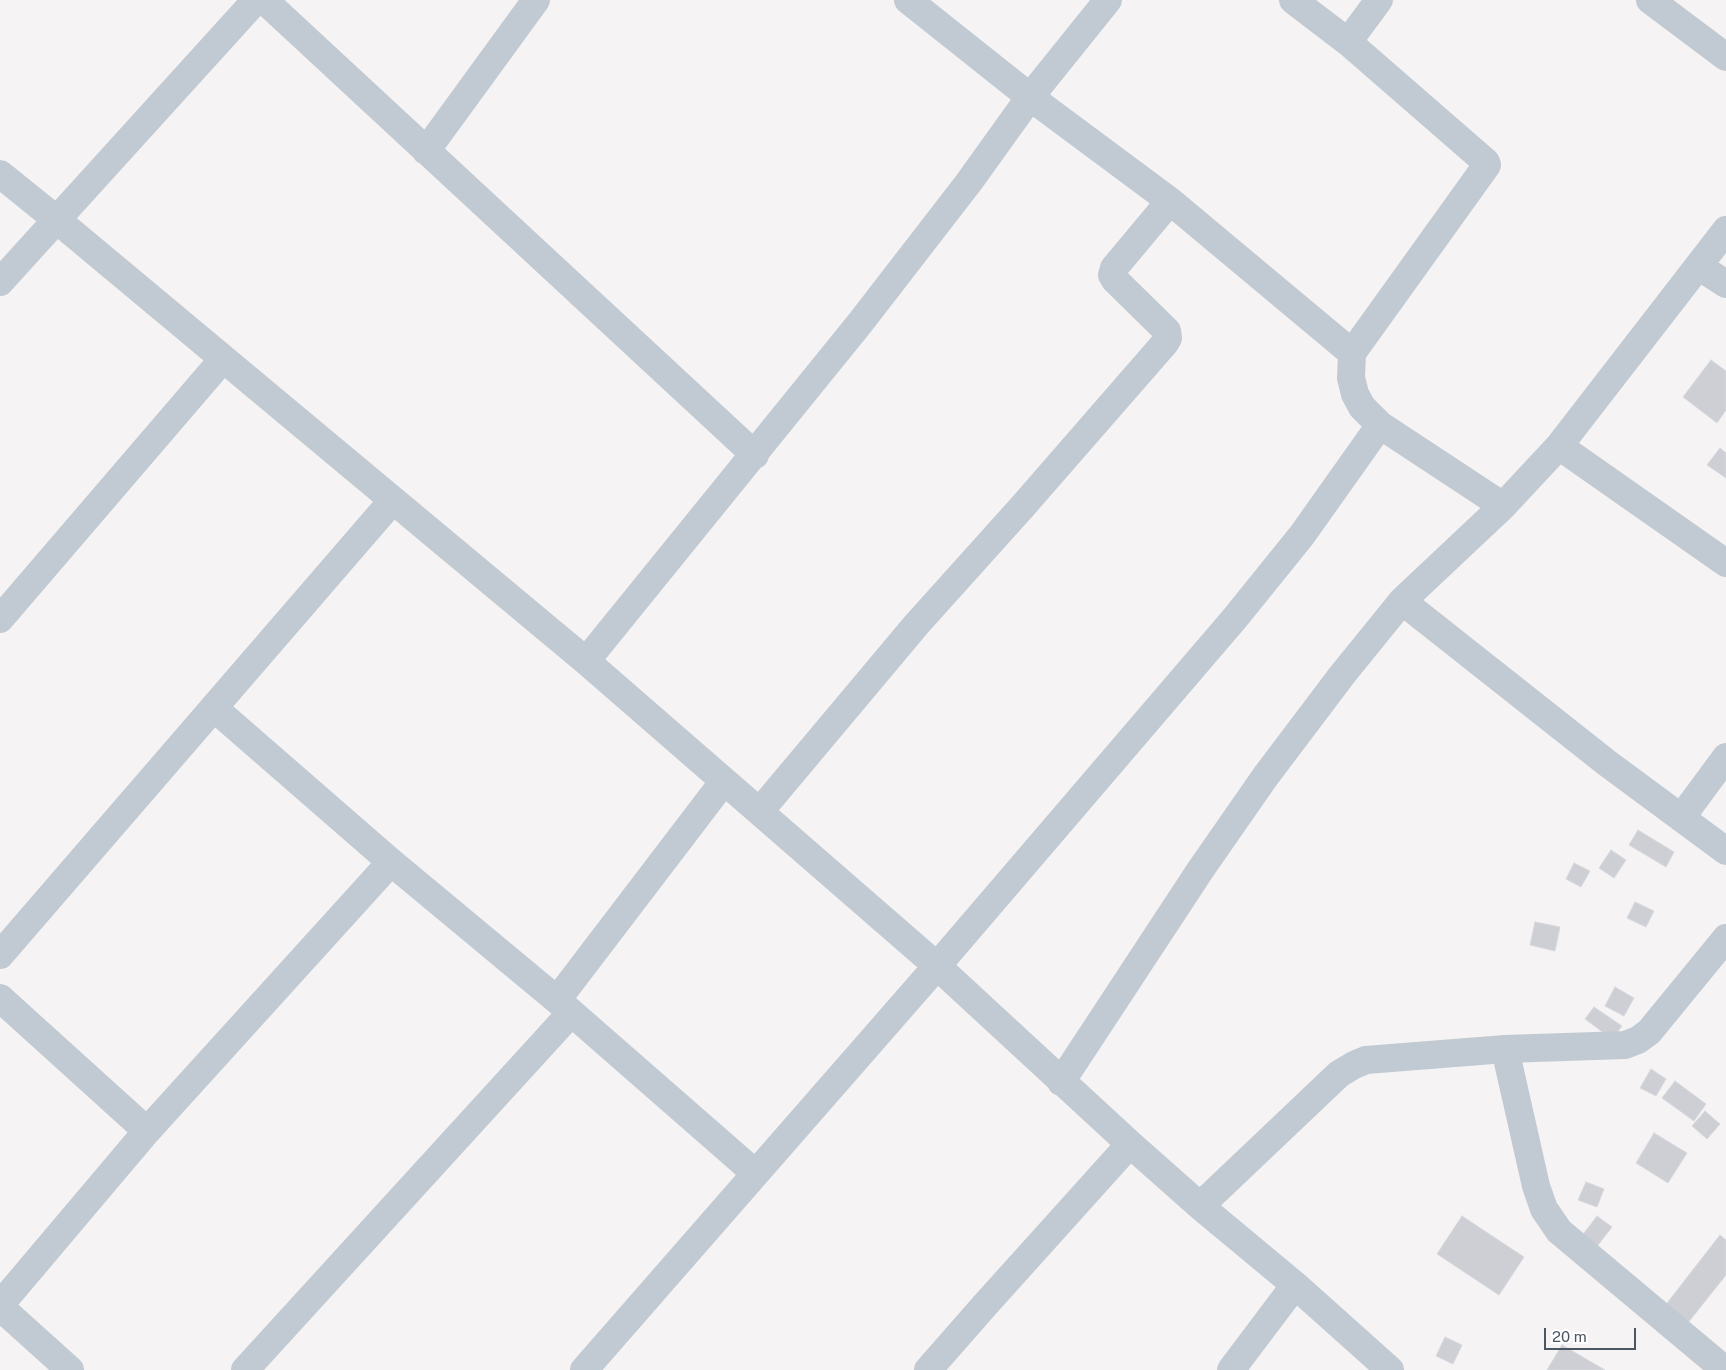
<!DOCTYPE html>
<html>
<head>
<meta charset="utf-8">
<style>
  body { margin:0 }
  #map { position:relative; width:1726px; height:1370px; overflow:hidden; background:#f5f3f3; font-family:"Public Sans",sans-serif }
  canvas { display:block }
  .scale { position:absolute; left:1544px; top:1328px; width:92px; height:22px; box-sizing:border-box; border:2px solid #4a5661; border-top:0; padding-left:6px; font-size:15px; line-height:18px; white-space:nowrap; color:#4a5661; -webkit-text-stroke:4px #fff; paint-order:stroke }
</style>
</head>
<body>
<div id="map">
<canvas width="1726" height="1370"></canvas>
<div class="scale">20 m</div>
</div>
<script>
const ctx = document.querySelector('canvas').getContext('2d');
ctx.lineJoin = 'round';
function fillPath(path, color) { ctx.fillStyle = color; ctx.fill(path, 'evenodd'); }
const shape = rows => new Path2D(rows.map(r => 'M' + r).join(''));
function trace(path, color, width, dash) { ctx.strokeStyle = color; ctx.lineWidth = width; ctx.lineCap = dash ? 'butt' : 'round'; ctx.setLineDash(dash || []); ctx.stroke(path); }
const building = shape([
  [1711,360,1726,371,1726,410,1717,423,1683,397,1711,360],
  [1720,448,1726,453,1726,478,1707,465,1720,448],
  [1638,830,1674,852,1666,867,1629,845,1638,830],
  [1611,850,1626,860,1614,878,1599,868,1611,850],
  [1574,863,1590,871,1581,887,1566,879,1574,863],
  [1635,902,1654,911,1646,927,1627,918,1635,902],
  [1535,922,1560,927,1555,951,1530,945,1535,922],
  [1615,987,1634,998,1624,1016,1605,1006,1615,987],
  [1594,1007,1622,1026,1612,1039,1585,1019,1594,1007],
  [1651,1069,1666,1079,1656,1096,1640,1088,1651,1069],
  [1675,1081,1706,1104,1694,1121,1662,1098,1675,1081],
  [1705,1111,1720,1124,1707,1139,1692,1126,1705,1111],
  [1654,1133,1687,1153,1668,1183,1636,1163,1654,1133],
  [1586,1182,1604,1189,1597,1207,1578,1200,1586,1182],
  [1462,1216,1524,1257,1499,1295,1437,1254,1462,1216],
  [1597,1216,1612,1227,1592,1253,1578,1241,1597,1216],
  [1720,1235,1726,1240,1726,1275,1687,1324,1664,1307,1720,1235],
  [1445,1337,1462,1345,1453,1364,1436,1356,1445,1337],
  [1562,1345,1605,1370,1547,1370,1562,1345]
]);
const minor = shape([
  [264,0,755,455],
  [908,0,1030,97,1170,201,1352,353,1351,378,1355,394,1362,407,1380,425,1503,506],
  [1293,0,1348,42,1486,162,1487,165,1352,353],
  [1650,0,1726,57],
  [1348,42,1379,0],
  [426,151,536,0],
  [0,174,57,220,586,661,937,966,1130,1144,1200,1206,1295,1285,1390,1370],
  [1698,266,1726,284],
  [0,282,256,0],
  [1559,446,1726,563],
  [1402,601,1607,763,1726,851],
  [0,619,223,359],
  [586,661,860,323,969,182,1030,97,1108,0],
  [214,708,391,862,557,1000,755,1173],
  [760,811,916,625,1023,506,1165,343,1168,338,1167,331,1115,280,1112,275,1114,268,1170,201],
  [1681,818,1726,757],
  [0,955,393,500],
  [0,998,147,1131],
  [557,1000,724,781],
  [1505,1049,1536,1186,1544,1209,1559,1231,1725,1370],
  [1061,1082,1201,869,1265,777,1342,675,1402,601,1503,506,1559,446,1726,230],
  [1200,1206,1339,1074,1354,1065,1366,1060,1505,1049,1625,1045,1638,1040,1649,1032,1726,938],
  [0,1305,147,1131,391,862],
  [0,1307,70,1370],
  [245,1370,571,1013],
  [584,1370,937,966,1235,618,1302,535,1380,425],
  [928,1370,985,1305,1130,1144],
  [1231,1370,1295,1285]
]);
fillPath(building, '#cdcfd5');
trace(building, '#d7d9de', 1);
trace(minor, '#c1cad2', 28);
</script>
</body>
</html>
